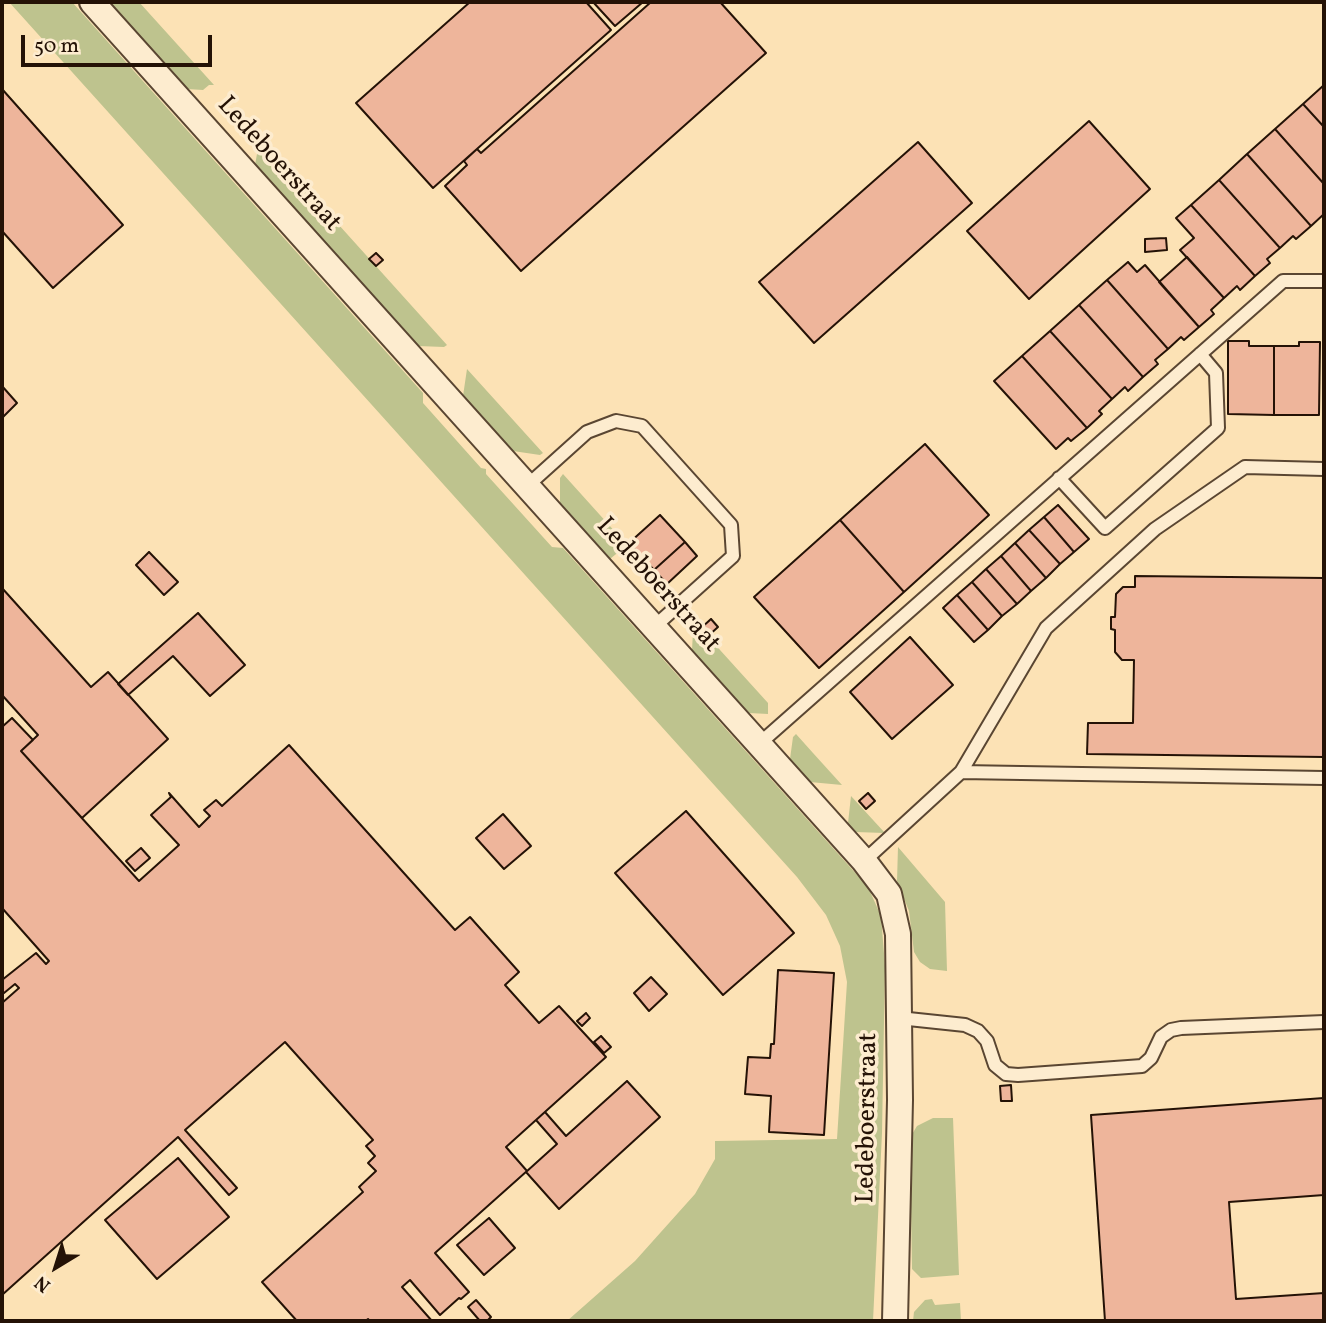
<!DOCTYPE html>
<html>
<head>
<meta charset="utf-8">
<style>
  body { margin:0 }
  #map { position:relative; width:1326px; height:1323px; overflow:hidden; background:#fce2b5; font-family:Vollkorn,serif }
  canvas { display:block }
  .frame { position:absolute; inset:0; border:4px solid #241206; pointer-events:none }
  .north { position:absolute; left:21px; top:1232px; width:70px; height:70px; -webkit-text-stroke:5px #fdeccf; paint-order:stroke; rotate:218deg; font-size:19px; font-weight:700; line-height:28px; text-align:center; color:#241206 }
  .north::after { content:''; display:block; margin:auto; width:24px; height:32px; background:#241206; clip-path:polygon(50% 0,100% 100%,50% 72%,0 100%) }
  .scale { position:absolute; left:21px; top:35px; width:191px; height:32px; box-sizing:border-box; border:4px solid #241206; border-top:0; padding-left:9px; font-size:21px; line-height:24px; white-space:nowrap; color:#241206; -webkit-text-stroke:5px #fdeccf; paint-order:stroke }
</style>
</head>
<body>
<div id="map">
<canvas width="1326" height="1323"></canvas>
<div class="frame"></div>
<div class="north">N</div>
<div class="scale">50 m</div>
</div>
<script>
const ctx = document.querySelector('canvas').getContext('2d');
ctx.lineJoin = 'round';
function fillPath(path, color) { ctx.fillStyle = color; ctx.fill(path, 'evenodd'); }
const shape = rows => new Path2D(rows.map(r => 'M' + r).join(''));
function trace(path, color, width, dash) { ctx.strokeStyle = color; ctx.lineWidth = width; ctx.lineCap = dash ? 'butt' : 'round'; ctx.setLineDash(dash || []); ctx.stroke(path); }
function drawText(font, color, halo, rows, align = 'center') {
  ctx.font = font + ' Vollkorn,serif'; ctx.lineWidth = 7; ctx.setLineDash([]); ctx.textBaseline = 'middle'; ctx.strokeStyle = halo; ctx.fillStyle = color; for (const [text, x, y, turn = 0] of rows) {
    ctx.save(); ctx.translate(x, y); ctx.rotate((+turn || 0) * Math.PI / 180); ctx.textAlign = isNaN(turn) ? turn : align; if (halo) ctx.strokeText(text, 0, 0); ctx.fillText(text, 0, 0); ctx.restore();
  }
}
const green = shape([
  [9,2,72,2,423,393,423,403,481,468,486,469,486,474,552,547,563,548,868,887,881,916,885,966,882,1133,873,1321,567,1321,635,1261,695,1194,715,1159,715,1141,837,1139,847,982,840,946,826,915,797,877],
  [109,2,139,2,214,85,209,85,203,90,187,89],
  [261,140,293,174,447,345,444,347,418,346,255,165,259,143],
  [467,369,543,453,540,455,513,451,463,396],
  [563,474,627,545,610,559,560,503,560,478],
  [702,623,705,625,701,629,768,703,768,714,749,713,692,650,693,632],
  [796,734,813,753,842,785,810,782,790,759,793,737],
  [851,796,885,833,855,832,848,823],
  [898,847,945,902,947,971,930,969,920,962,914,952,909,911,897,881],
  [933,1118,953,1118,959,1275,921,1278,912,1269,910,1145,911,1136,917,1126],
  [932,1299,935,1305,960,1303,961,1321,913,1321,914,1312,925,1300]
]);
const building = shape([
  [470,2,586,2,611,30,433,188,356,103,470,2],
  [593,2,643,2,615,26,593,2],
  [651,2,720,2,766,53,521,271,445,186,467,165,464,161,477,149,481,153,651,2],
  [1324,85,1324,127,1303,104,1324,85],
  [2,89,123,225,53,288,2,231,2,89],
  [1303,104,1324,127,1324,184,1275,129,1303,104],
  [1089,121,1150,189,1029,299,967,231,1089,121],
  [1275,129,1324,184,1324,214,1311,226,1247,154,1275,129],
  [918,142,972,203,814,343,759,282,918,142],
  [1247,154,1311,226,1296,239,1293,236,1280,248,1219,180,1247,154],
  [1219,180,1280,248,1267,259,1270,263,1255,276,1191,205,1219,180],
  [1191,205,1255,276,1240,290,1237,286,1224,298,1180,250,1194,238,1176,218,1191,205],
  [1166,238,1167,250,1145,252,1145,239,1166,238],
  [376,253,383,260,376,266,369,259,376,253],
  [1187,257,1224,298,1211,310,1214,314,1199,327,1159,282,1187,257],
  [1128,262,1137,272,1145,265,1199,327,1184,340,1181,337,1168,349,1107,280,1128,262],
  [1107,280,1168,349,1155,360,1158,364,1143,377,1079,305,1107,280],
  [1079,305,1143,377,1128,391,1125,387,1112,399,1050,331,1079,305],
  [1050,331,1112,399,1099,411,1102,414,1087,428,1022,356,1050,331],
  [1228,341,1249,341,1249,346,1274,346,1274,415,1228,414,1228,341],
  [1299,342,1320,342,1319,415,1274,415,1274,346,1299,346,1299,342],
  [1022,356,1087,428,1071,441,1068,438,1056,449,994,381,1022,356],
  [2,386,17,403,2,418,2,386],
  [925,444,989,515,904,592,840,520,925,444],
  [1058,505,1089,539,1074,552,1044,517,1058,505],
  [660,515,685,542,654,570,629,543,660,515],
  [1044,517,1074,552,1060,564,1029,530,1044,517],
  [840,520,904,592,819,668,754,597,840,520],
  [1029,530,1060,564,1046,578,1015,543,1029,530],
  [685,542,697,556,667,584,654,570,685,542],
  [1015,543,1046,578,1031,591,1001,556,1015,543],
  [149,552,178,582,164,595,136,565,149,552],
  [1001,556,1031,591,1017,604,986,569,1001,556],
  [986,569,1017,604,1002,616,972,582,986,569],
  [1135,576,1324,578,1324,757,1087,754,1088,723,1133,723,1134,660,1122,660,1115,652,1115,630,1111,629,1111,617,1115,617,1116,594,1123,587,1135,587,1135,576],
  [972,582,1002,616,988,630,957,595,972,582],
  [2,588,91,687,108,672,168,739,82,818,21,751,38,735,2,695,2,588],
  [957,595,988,630,974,642,943,608,957,595],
  [198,613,245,665,210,696,173,656,128,695,118,684,198,613],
  [711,619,718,627,707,637,700,629,711,619],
  [910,637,953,685,892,739,850,692,910,637],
  [12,718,33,740,21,751,139,881,179,845,151,815,171,797,169,793,199,827,210,816,204,810,216,800,222,806,289,745,455,930,470,917,519,972,505,985,539,1023,559,1006,606,1057,506,1147,527,1171,435,1253,469,1292,461,1299,459,1298,440,1315,410,1280,402,1287,432,1321,370,1321,368,1319,365,1321,297,1321,262,1282,363,1192,359,1187,376,1171,368,1163,375,1156,366,1146,373,1140,285,1042,185,1130,237,1188,229,1195,178,1137,2,1295,2,1003,19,988,15,984,4,993,2,991,2,980,36,953,46,964,49,961,2,908,2,727,12,718],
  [868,793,875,801,866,809,859,801,868,793],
  [686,811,794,933,723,995,615,873,686,811],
  [503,814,531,846,504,869,476,838,503,814],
  [141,848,150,858,135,871,126,861,141,848],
  [778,970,834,973,824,1135,769,1132,771,1096,745,1094,748,1057,770,1058,771,1044,774,1044,778,970],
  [651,977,667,994,649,1011,634,993,651,977],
  [586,1013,590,1018,582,1026,577,1021,586,1013],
  [601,1036,611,1047,604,1053,594,1042,601,1036],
  [627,1081,660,1117,559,1209,526,1172,557,1144,536,1120,545,1112,566,1136,627,1081],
  [1011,1085,1012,1101,1001,1101,1000,1086,1011,1085],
  [1324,1098,1324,1195,1229,1202,1236,1299,1324,1293,1324,1321,1105,1321,1091,1115,1324,1098],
  [178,1158,229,1217,157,1279,105,1220,178,1158],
  [489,1218,515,1248,484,1275,457,1245,489,1218],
  [476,1300,491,1317,487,1321,480,1321,468,1307,476,1300]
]);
const lane = shape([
  [1059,478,1105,528,1218,428,1216,373,1200,354],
  [527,486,587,432,616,421,642,426,731,525,733,556,654,627],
  [759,744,1283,281,1324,281],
  [961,772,1324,778],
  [864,861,961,772,1046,628,1155,529,1245,467,1324,469],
  [899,1018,965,1025,978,1031,987,1041,995,1065,1006,1074,1018,1075,1142,1066,1151,1058,1161,1037,1171,1030,1181,1028,1324,1022]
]);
const street = shape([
  [92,2,864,861,889,894,898,934,900,1100,895,1321]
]);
const streetNames = [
  ["Ledeboerstraat",278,165,48],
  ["Ledeboerstraat",657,586,48],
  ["Ledeboerstraat",869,1118,-89]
];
fillPath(green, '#bec38e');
fillPath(building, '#eeb59b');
trace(building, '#241206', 2);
trace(lane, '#5a4632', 16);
trace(street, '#5a4632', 28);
trace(lane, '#fdeccf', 12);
trace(street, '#fdeccf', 24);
drawText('26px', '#241206', '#fdeccf', streetNames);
</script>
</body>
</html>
